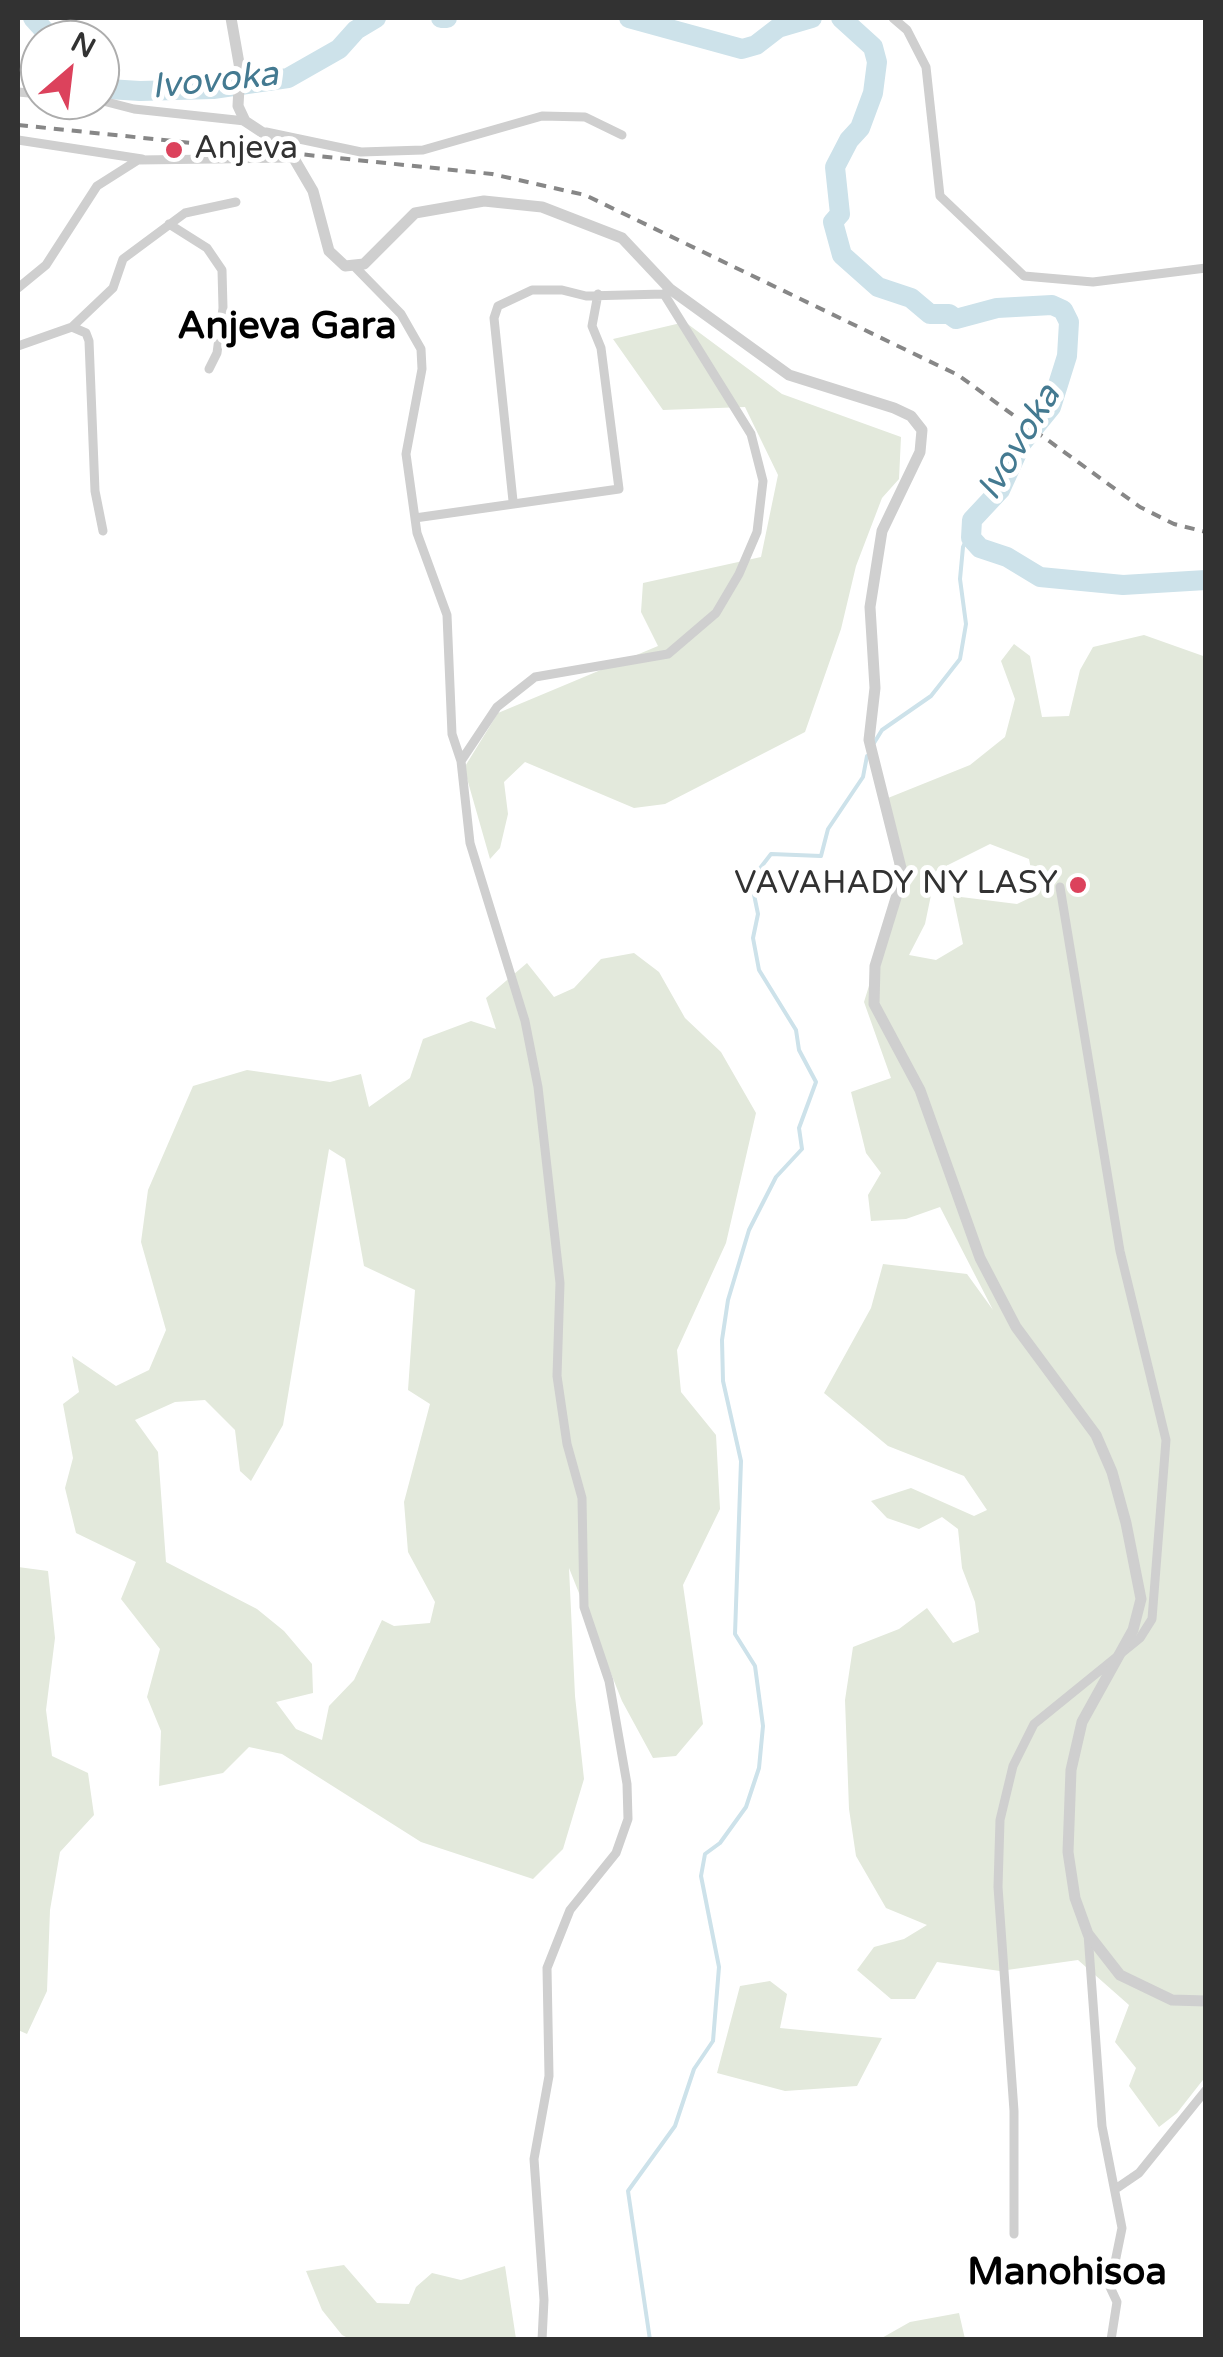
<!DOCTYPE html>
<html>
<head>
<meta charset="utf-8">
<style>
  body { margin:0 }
  #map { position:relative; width:1223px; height:2357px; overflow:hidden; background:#fff; font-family:"Varela Round",sans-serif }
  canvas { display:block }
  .frame { position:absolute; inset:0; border:20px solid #323232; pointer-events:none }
  .north { position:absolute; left:20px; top:20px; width:100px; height:100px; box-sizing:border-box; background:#fff; border:2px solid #adadad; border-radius:50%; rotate:28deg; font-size:28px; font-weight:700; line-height:40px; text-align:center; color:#323232 }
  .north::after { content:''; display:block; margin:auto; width:35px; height:45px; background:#dc425c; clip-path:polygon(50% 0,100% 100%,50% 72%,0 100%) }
</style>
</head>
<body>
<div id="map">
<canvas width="1223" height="2357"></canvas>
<div class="frame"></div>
<div class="north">N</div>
</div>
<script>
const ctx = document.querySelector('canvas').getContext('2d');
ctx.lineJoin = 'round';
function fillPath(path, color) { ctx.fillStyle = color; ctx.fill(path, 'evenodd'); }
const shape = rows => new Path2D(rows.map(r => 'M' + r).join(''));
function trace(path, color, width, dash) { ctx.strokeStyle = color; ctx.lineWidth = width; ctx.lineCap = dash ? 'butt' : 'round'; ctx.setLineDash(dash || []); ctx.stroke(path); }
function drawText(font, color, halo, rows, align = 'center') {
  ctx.font = font + ' "Varela Round",sans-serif'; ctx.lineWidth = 10; ctx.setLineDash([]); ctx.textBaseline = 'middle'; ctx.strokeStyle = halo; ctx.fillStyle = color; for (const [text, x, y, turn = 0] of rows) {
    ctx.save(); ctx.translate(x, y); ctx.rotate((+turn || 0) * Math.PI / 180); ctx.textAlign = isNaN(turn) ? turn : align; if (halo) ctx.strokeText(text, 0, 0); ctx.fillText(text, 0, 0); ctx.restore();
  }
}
const green = shape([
  [685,322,782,394,901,437,899,479,882,498,856,566,841,629,805,732,665,804,634,808,525,762,504,782,508,814,500,848,490,859,464,768,498,713,658,646,641,612,643,583,761,557,778,475,745,407,663,410,613,339],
  [1144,635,1206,657,1206,2076,1177,2113,1159,2127,1129,2086,1136,2068,1115,2042,1129,2005,1078,1960,1000,1971,937,1962,915,1999,891,1999,857,1970,874,1947,904,1939,927,1925,886,1908,856,1856,849,1809,845,1700,853,1647,899,1629,927,1608,953,1643,979,1632,975,1602,962,1568,958,1529,942,1517,919,1529,887,1518,871,1501,911,1488,974,1516,987,1510,964,1476,888,1446,824,1393,871,1308,883,1264,967,1274,993,1310,940,1207,906,1219,871,1221,868,1195,881,1173,866,1153,851,1092,891,1078,864,1002,899,888,883,800,970,765,1005,737,1015,699,1001,661,1014,644,1030,656,1042,717,1069,716,1080,670,1093,647],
  [990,844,1029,859,1036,895,1017,904,953,896,963,944,936,960,909,955,925,924,936,871],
  [634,953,659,972,685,1018,721,1052,756,1113,726,1243,677,1350,681,1392,716,1435,720,1509,683,1585,703,1724,676,1756,653,1758,622,1701,569,1568,575,1696,584,1779,563,1849,533,1879,421,1842,282,1754,249,1747,223,1773,159,1786,161,1731,147,1697,160,1649,121,1599,136,1562,76,1533,65,1488,73,1458,63,1404,79,1392,72,1356,116,1386,149,1370,166,1330,141,1242,148,1190,193,1086,247,1070,330,1082,361,1074,369,1107,410,1078,423,1039,471,1021,496,1029,486,998,527,963,554,997,574,988,601,959],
  [329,1149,345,1159,364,1266,415,1290,408,1390,430,1404,404,1502,408,1552,435,1602,430,1623,394,1626,382,1620,354,1680,329,1706,322,1740,296,1729,276,1702,313,1693,312,1664,284,1631,257,1609,166,1562,158,1452,135,1420,175,1402,205,1400,235,1430,240,1471,251,1481,283,1425],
  [18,1567,48,1571,55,1638,46,1710,52,1756,88,1773,94,1815,60,1852,50,1910,47,1991,27,2034,18,2030],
  [770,1981,787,1994,780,2028,882,2038,857,2086,785,2091,717,2073,740,1986],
  [344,2265,377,2303,409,2304,416,2287,432,2273,461,2280,505,2266,516,2339,352,2340,342,2335,322,2310,306,2271],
  [959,2313,965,2339,880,2339,910,2322]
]);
const stream = shape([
  [874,743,882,730,931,696,960,659,966,624,960,579,963,547,971,529],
  [650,2340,628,2191,675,2126,694,2069,713,2041,719,1967,701,1876,705,1854,720,1843,746,1807,759,1768,763,1726,755,1666,735,1634,741,1461,723,1381,722,1340,728,1300,749,1230,776,1177,802,1149,799,1128,816,1082,799,1050,796,1030,759,970,753,938,758,914,751,880,771,854,821,856,828,829,863,777,867,756]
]);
const river = shape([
  [33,18,53,40],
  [441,18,447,18],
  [629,18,742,49,756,45,778,28,812,18],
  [841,18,873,47,877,62,873,93,860,128,849,140,835,167,840,214,833,222,842,255,878,287,911,298,930,314,949,314,956,319,997,308,1052,305,1063,310,1069,322,1067,356,1051,407,1021,444,1000,490,972,520,971,538,980,548,1007,557,1040,577,1123,585,1206,580],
  [100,80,108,89,140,91,213,89,288,78,339,49,356,30,376,18]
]);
const minor = shape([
  [893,18,907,30,926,67,940,196,1024,276,1093,282,1206,268],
  [18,92,40,94],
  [99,100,134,109,245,121],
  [266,132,361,152,423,150,542,116,585,117,622,135],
  [18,140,142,159],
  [169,224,207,248,222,270,223,308,217,353,209,369],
  [356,268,401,314,421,349,422,369,406,454,417,533,447,615,452,734,461,761],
  [18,288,46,265,97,186,138,160,293,158],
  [72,327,86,333,89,341,95,491,103,531],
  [18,346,72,327,113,288,123,259,185,213,236,202],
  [513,501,494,318,498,306,532,290,562,290,586,296,664,294],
  [415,518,619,489,601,348,592,326,598,294],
  [1088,1934,1102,2126,1122,2228,1110,2287,1117,2302,1111,2340],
  [1117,2188,1139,2173,1206,2090],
  [1014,2234,1014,2111,998,1887,1000,1820,1013,1766,1034,1724,1140,1638,1152,1619,1166,1440,1120,1251,1060,887],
  [542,2340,544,2300,534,2159,549,2076,547,1968,570,1910,616,1853,628,1819,627,1784,609,1681,584,1607,582,1498,567,1444,557,1376,560,1283,538,1087,525,1021,470,843,461,761,497,707,535,677,668,654,716,613,739,574,757,532,763,481,751,434,664,294,670,289]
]);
const tertiary = shape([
  [231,18,240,69,238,106,245,121,289,150,313,191,329,251,345,266,364,264,415,213,484,201,542,207,622,238,670,289,789,375,894,408,911,416,922,430,920,452,882,531,870,607,875,688,869,740,901,868,899,888,875,966,874,1004,920,1090,980,1258,1016,1327,1096,1435,1112,1472,1126,1523,1141,1599,1133,1630,1082,1722,1071,1770,1068,1852,1075,1898,1088,1934,1120,1975,1172,2000,1206,2001]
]);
const rail = shape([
  [18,125,492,174,585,195,958,375,1140,507,1174,524,1206,532]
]);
const markers = [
  [174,150,10,"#dc425c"],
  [1078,885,10,"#dc425c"]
];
const poiNames = [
  ["Anjeva",194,150],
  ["VAVAHADY NY LASY",1058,885,"right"]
];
const waterNames = [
  ["Ivovoka",215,82,-6],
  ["Ivovoka",1020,443,-59]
];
const quarterNames = [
  ["Anjeva Gara",287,328],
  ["Manohisoa",1067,2274]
];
fillPath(green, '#e3e9dc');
trace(stream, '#cde2ea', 4);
trace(river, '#cde2ea', 20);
trace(minor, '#cfcfcf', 9);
trace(tertiary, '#cfcfcf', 11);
trace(rail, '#878787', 4, [10, 8]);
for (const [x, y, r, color] of markers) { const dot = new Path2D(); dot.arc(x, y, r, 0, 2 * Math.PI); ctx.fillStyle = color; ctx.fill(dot); trace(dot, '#fff', 4); }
drawText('32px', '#323232', '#fff', poiNames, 'left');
drawText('italic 35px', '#447a91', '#fff', waterNames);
drawText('bold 38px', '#000', '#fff', quarterNames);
</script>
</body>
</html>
